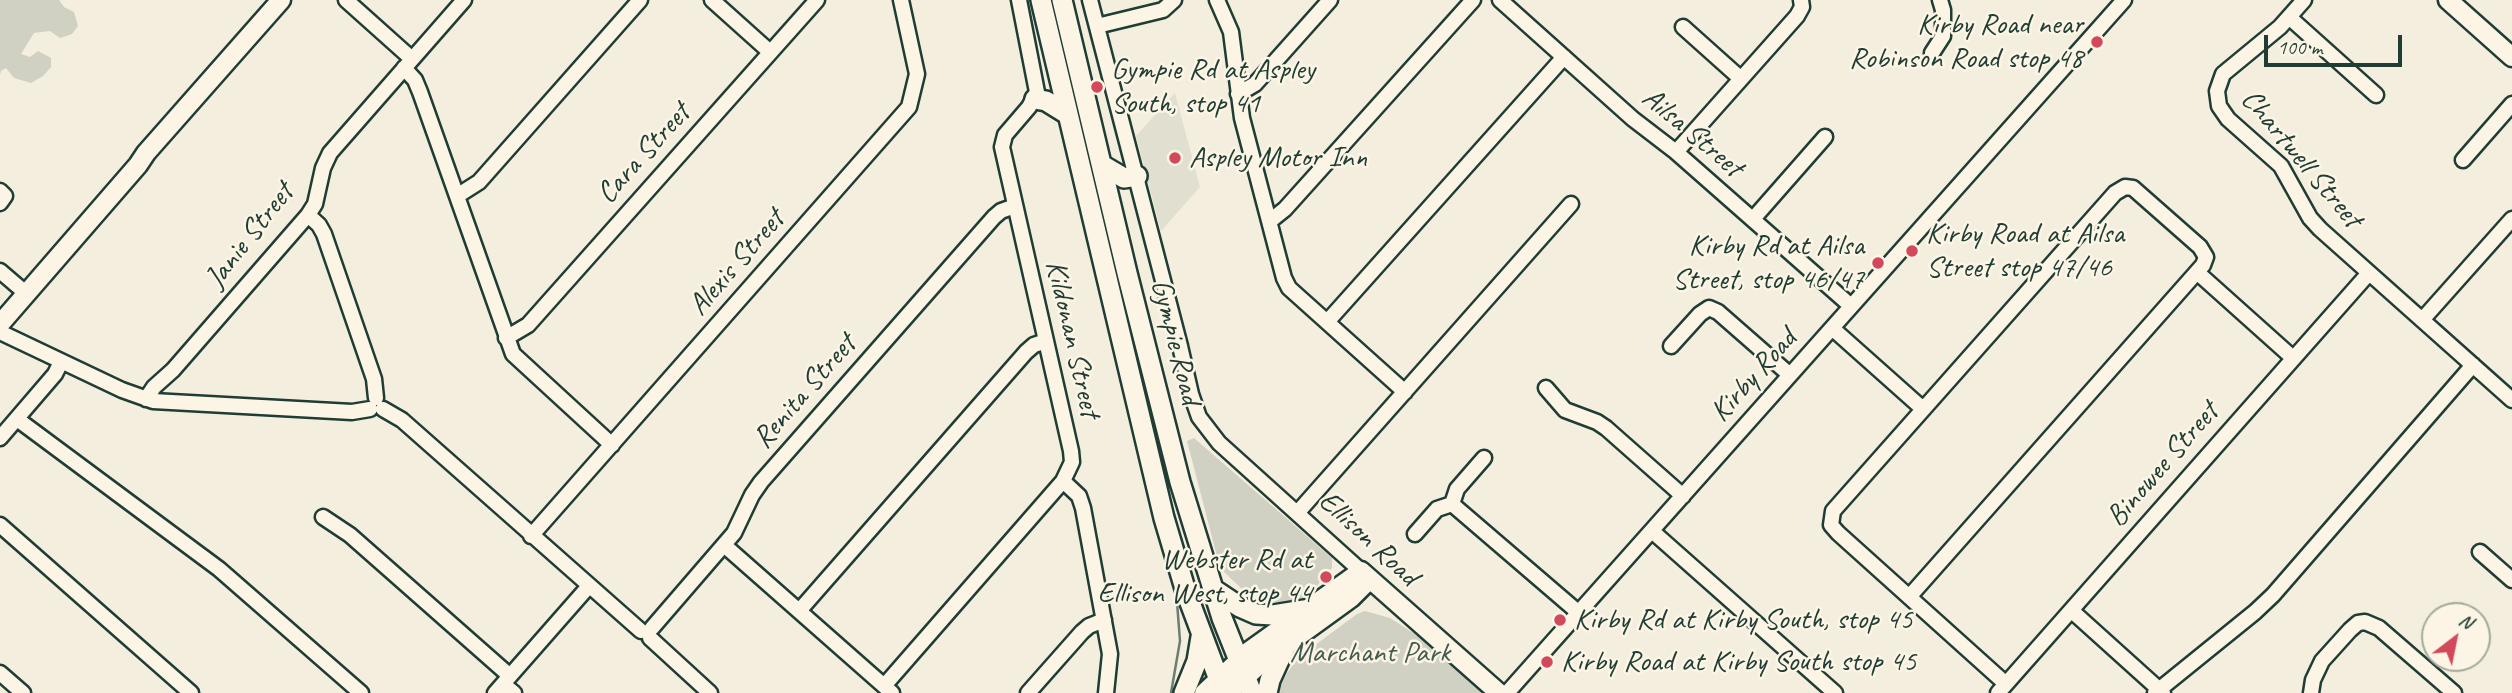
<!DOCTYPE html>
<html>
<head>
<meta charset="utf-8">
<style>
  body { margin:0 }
  #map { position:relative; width:2512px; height:693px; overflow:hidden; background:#f3eede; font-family:Caveat,sans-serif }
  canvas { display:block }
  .north { position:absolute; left:2421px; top:602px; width:70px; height:70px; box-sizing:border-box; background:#fcf5e5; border:2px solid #a4ab9e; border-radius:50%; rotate:32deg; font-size:19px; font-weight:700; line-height:28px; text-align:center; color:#1f3d34 }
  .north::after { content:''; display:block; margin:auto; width:24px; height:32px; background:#d1495b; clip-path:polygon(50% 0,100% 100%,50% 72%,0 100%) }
  .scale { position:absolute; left:2264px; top:35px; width:138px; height:32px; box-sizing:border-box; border:4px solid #1f3d34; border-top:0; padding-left:9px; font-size:21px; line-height:24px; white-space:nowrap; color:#1f3d34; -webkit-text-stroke:5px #fcf5e5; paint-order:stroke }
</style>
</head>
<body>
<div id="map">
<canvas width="2512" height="693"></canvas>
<div class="north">N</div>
<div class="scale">100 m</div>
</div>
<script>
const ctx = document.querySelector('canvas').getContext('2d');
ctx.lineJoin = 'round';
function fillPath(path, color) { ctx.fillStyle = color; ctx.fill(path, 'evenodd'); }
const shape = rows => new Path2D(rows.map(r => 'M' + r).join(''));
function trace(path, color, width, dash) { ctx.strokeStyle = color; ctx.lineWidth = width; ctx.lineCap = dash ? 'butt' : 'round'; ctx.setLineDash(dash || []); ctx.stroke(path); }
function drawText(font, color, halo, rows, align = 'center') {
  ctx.font = font + ' Caveat,sans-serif'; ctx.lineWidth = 5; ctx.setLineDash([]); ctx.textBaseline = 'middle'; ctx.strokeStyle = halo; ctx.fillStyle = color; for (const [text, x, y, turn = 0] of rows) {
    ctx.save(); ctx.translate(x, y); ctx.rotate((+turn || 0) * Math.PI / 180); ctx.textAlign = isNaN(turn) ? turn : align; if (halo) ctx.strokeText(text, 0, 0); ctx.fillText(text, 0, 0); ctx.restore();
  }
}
const built = shape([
  [1175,93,1200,187,1161,231,1136,136]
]);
const green = shape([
  [0,0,59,0,64,7,74,12,78,26,72,34,60,38,50,31,34,33,21,54,30,57,38,51,51,58,51,67,43,76,31,83,14,78,6,68,1,71,0,75],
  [1194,438,1332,558,1332,568,1308,596,1293,603,1272,602,1242,589,1220,568,1187,441],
  [1365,611,1390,618,1418,636,1485,693,1277,693,1287,673,1299,657,1357,614]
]);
const stream = shape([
  [1171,693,1180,641,1177,602]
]);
const minor = shape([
  [346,0,412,59],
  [712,0,770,52],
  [1090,0,1180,346,1191,394,1199,417,1219,443,1361,571],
  [1217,0,1231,32,1242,118,1284,278,1289,288,1405,392],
  [1500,0,1633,119,1676,152,1851,306],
  [2304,0,2280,27,2223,74,2217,91,2219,106,2228,119,2281,166,2310,218,2320,229,2512,400],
  [2289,17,2376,95],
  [1097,26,1163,10,1174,0],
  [1683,27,1740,78],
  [1932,53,1943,36,1943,10,1940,0],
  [404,68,415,80,420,92,513,354,612,445],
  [1238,94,1255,84,1330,0],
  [1676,152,1797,16,1802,7,1801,0],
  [2463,160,2512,104],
  [0,191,5,196,0,203],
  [457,196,479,182,640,0],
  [308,215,319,225,324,234,374,379,376,398],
  [1753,219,1825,137],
  [1270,221,1285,209,1473,0],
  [0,271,21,289],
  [2198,273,2293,358],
  [2422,320,2512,219],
  [1327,322,1564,57],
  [1832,328,1923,409],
  [0,332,122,390,153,401,352,412,370,409],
  [506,338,528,325,817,0],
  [1671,346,1700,314,1709,308,1718,312,1790,375],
  [1546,388,1565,410,1597,422,1606,428,1683,496],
  [146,399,154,387,173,370,308,215,315,204,323,168,330,153,464,0],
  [383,409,402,420,641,631],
  [17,419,219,569,361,693],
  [0,438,55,374,61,362],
  [1063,481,1079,496,1083,508,1110,654,1106,693],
  [1452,504,1579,613],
  [1298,512,1571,204],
  [323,517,350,535,510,676],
  [0,525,191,693],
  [1652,531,1835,693],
  [1415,534,1437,509,1452,504,1457,489,1484,458],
  [531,536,909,107,917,74,901,0],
  [724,545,892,693],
  [2480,552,2512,580],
  [1909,597,2203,265,2206,257,2200,247,2133,188,2125,187,2115,193,1833,511,1831,525,1838,533,2006,684],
  [799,611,1026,352,1034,345,1046,341],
  [2072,611,2163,693],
  [652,628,734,533,752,495,761,482,994,217,1001,211,1015,206],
  [650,638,710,693],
  [0,673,23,693],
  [503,684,514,693],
  [884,686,1063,481,1072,462,1071,451,1002,147,1005,135,1029,107,1037,92,1019,0],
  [495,693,589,586],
  [1028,693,1082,632,1089,626,1104,620],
  [1507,693,2124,0],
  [1998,693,2369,273],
  [2155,693,2255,612,2273,595,2473,365],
  [2311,693,2313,680,2322,661,2350,630,2358,623,2365,622,2379,628,2454,693]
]);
const major = shape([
  [2448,0,2512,57],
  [0,324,138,165,146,153,281,0],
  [1204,693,1249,651,1361,571,1499,693],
  [1228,693,1260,664,1351,598,1370,579]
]);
const highway = shape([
  [1041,0,1164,518,1186,592,1224,693],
  [1062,0,1127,273,1180,482,1222,618,1252,693],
  [1035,99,1046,101,1067,114],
  [1102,165,1124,178,1137,176],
  [1213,589,1240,607,1256,614,1273,615,1304,610],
  [1184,693,1197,661,1201,637],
  [1267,693,1270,680,1286,645]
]);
const markers = [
  [2097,42,7,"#d1495b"],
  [1097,87,7,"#d1495b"],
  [1175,158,7,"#d1495b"],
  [1912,251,7,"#d1495b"],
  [1878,263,7,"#d1495b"],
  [1326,577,7,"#d1495b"],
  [1560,620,7,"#d1495b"],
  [1547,662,7,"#d1495b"]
];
const poiNames = [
  ["Kirby Road near",2083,25,"right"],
  ["Robinson Road stop 48",2083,59,"right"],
  ["Gympie Rd at Aspley",1111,70],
  ["South, stop 41",1111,104],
  ["Aspley Motor Inn",1189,158],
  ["Kirby Road at Ailsa",1926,234],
  ["Street stop 47/46",1926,268],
  ["Kirby Rd at Ailsa",1864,246,"right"],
  ["Street, stop 46/47",1864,280,"right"],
  ["Webster Rd at",1312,560,"right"],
  ["Ellison West, stop 44",1312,594,"right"],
  ["Kirby Rd at Kirby South, stop 45",1574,620],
  ["Kirby Road at Kirby South stop 45",1561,662]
];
const streetNames = [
  ["Ailsa Street",1692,133,40],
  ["Cara Street",644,154,-48],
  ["Chartwell Street",2301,159,50],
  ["Janie Street",250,236,-52],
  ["Alexis Street",737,263,-49],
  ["Kildonan Street",1072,339,77],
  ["Gympie Road",1175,342,76],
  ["Kirby Road",1754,376,-48],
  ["Renita Street",805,392,-49],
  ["Binowee Street",2163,465,-49],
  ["Ellison Road",1368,539,43]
];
const parkNames = [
  ["Marchant Park",1370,653]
];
fillPath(built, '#e1dfd0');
fillPath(green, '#d0d1c2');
trace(stream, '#6c7d72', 2.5);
trace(minor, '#1f3d34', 19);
trace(major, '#1f3d34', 23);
trace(highway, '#1f3d34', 24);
trace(minor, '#fcf5e5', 14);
trace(major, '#fcf5e5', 18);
trace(highway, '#fcf5e5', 19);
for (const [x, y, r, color] of markers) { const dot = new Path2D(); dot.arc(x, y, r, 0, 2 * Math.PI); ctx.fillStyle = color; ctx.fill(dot); trace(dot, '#fcf5e5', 2.5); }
drawText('30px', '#1f3d34', '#fcf5e5', poiNames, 'left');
drawText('30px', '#1f3d34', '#fcf5e5', streetNames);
drawText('30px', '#425b50', '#fcf5e5', parkNames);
</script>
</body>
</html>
